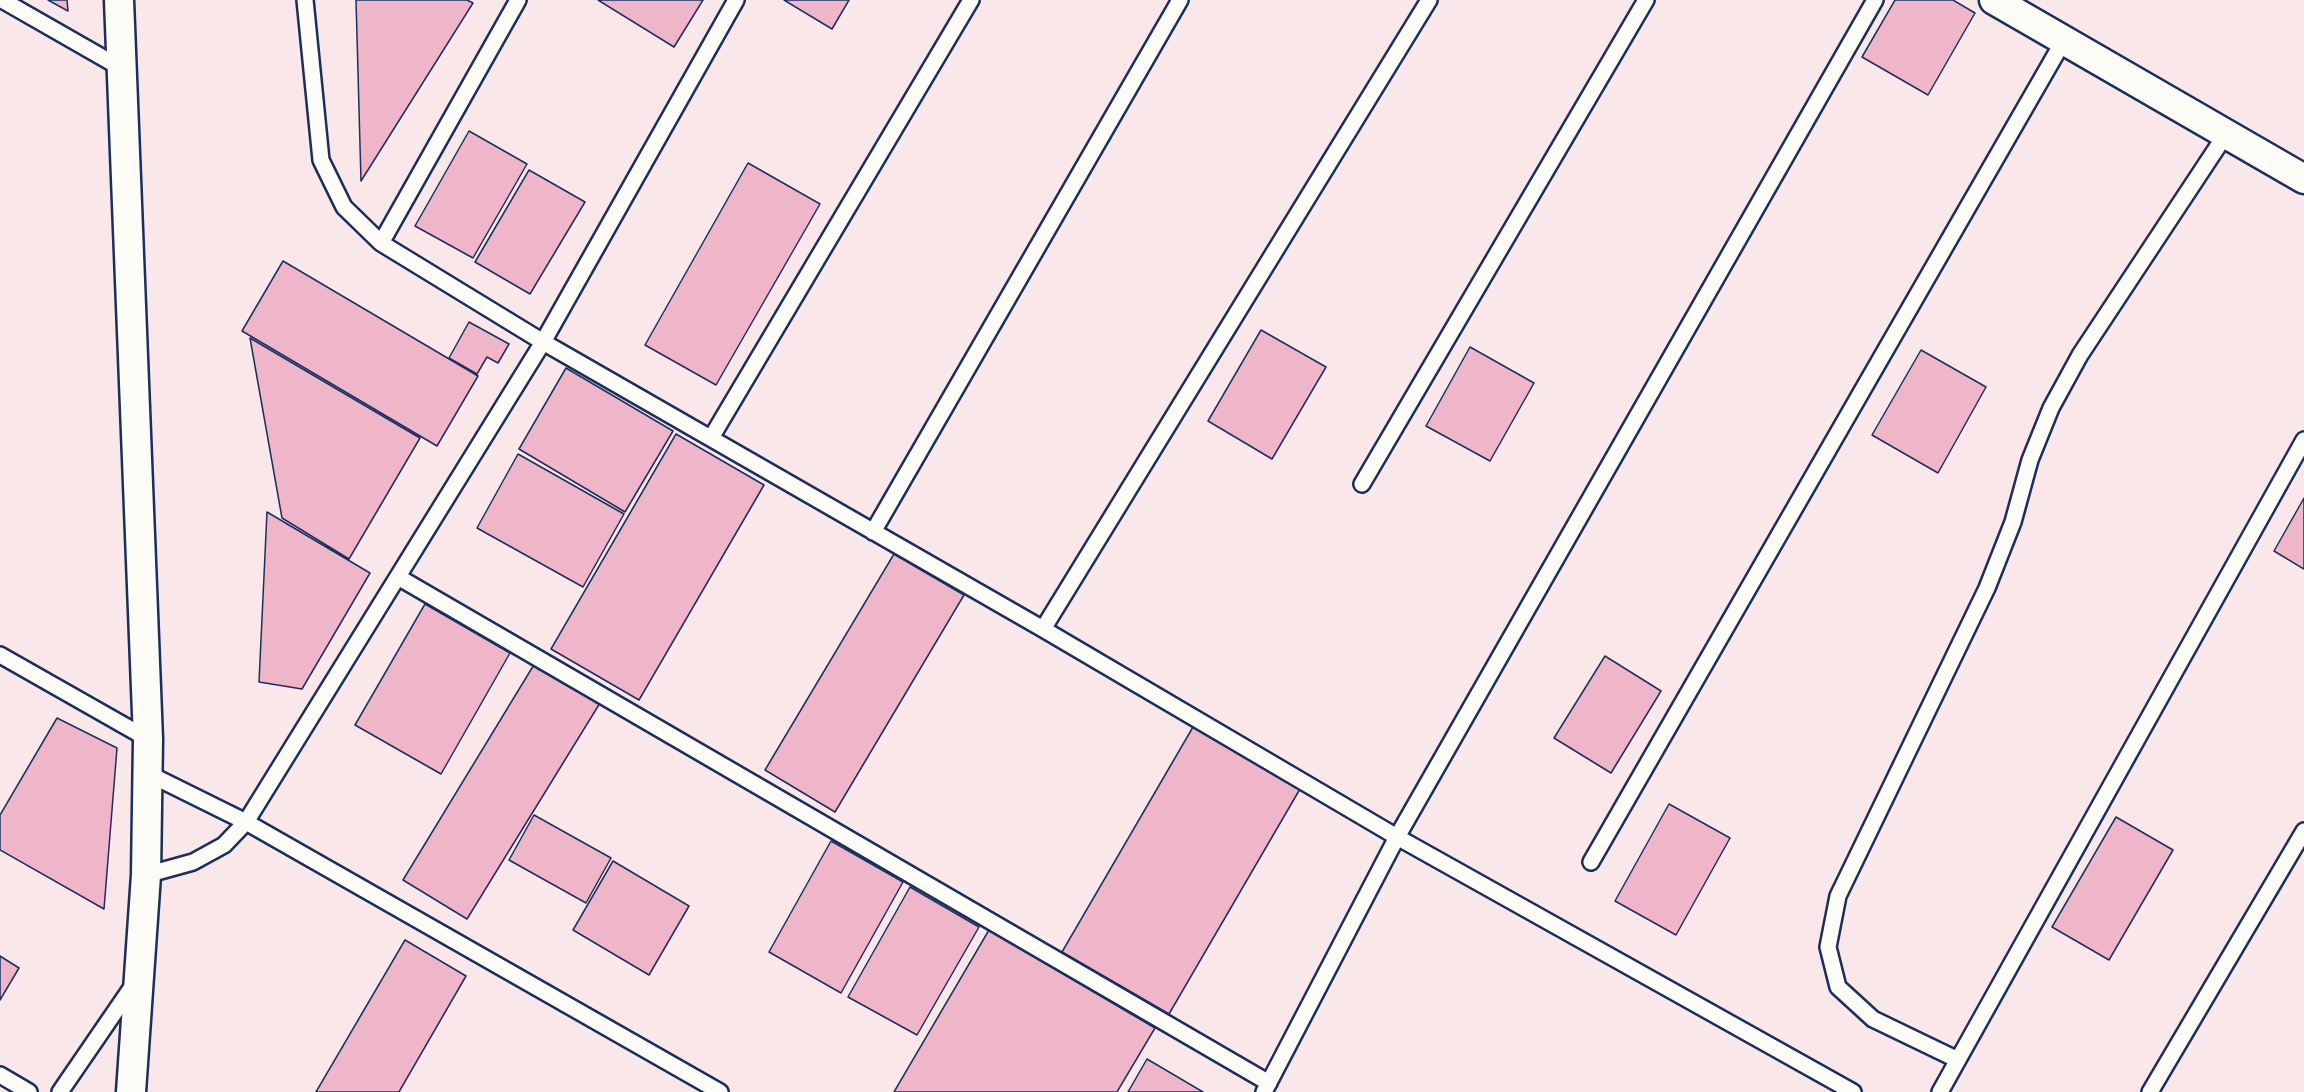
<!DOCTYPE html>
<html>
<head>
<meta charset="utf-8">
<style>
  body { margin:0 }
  canvas { display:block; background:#f9e7ea }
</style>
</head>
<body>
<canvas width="2304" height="1092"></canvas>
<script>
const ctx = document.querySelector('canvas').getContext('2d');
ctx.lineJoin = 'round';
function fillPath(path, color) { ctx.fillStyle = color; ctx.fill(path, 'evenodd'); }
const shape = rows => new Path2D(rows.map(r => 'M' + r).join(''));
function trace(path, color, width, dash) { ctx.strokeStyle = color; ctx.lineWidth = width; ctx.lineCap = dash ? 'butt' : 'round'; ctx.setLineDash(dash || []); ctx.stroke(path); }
const building = shape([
  [48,0,67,0,68,11,48,0],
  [356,0,467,0,473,3,361,181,356,0],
  [598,0,703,0,674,47,598,0],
  [784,0,849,0,832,29,784,0],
  [1895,0,1953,0,1975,13,1928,95,1862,57,1895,0],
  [469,131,527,164,473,258,415,226,469,131],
  [748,163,820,204,716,385,645,345,748,163],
  [529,170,585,202,530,294,475,262,529,170],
  [283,261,478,376,437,446,242,331,283,261],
  [469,322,509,344,498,363,487,357,477,374,449,358,469,322],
  [1261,330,1326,367,1272,459,1208,421,1261,330],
  [250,338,420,438,349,559,282,518,250,338],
  [1470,347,1534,383,1490,461,1426,426,1470,347],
  [1921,350,1986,387,1938,473,1872,435,1921,350],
  [566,368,673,431,625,512,519,449,566,368],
  [676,434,764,485,639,700,551,649,676,434],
  [518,454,624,514,583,587,477,528,518,454],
  [2304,498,2304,569,2274,551,2304,498],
  [267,512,370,573,302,689,259,682,267,512],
  [894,554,964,595,835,812,765,770,894,554],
  [425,604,510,653,441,774,355,725,425,604],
  [1605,656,1661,691,1611,773,1554,738,1605,656],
  [535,663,600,703,467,919,403,880,535,663],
  [57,718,117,748,104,909,0,850,0,815,57,718],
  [1193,727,1300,789,1169,1014,1062,952,1193,727],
  [1669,804,1730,838,1676,935,1615,901,1669,804],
  [534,815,611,858,586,903,509,860,534,815],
  [2116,817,2173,850,2109,960,2052,927,2116,817],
  [831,841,903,882,841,993,769,952,831,841],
  [613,861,689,906,649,975,573,930,613,861],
  [910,887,979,927,917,1035,848,997,910,887],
  [989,930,1155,1028,1117,1092,894,1092,989,930],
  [405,940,466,976,399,1092,316,1092,405,940],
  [0,956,19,968,0,1000,0,956],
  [1147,1059,1203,1092,1128,1092,1147,1059]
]);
const lane = shape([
  [2,0,121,68],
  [305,0,321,160,344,207,381,243],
  [518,0,381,243,543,342,1043,629,1397,837,1853,1092],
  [711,438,971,0],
  [1362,484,1646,0],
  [873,532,1180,0],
  [398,577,1269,1083],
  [1043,629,1429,0],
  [0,655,148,739],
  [147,773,246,822,720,1092],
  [1591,862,2064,40],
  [146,875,193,862,224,845,246,822,543,342,736,0],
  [1958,1060,1873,1019,1838,987,1828,947,1838,896,1987,588,2013,522,2030,460,2051,408,2080,355,2226,134],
  [0,1075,29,1092],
  [60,1092,134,984],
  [1264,1092,1397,837,1875,0],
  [1940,1092,2304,440],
  [2150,1092,2304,831]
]);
const street = shape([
  [119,0,148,739,146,875,131,1092],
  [1994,0,2304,179]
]);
fillPath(building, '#efb6ca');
trace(building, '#1b2f5e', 1.5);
trace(lane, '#1b2f5e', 20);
trace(street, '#1b2f5e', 33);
trace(lane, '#fdfcf7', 15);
trace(street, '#fdfcf7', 28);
</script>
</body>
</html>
